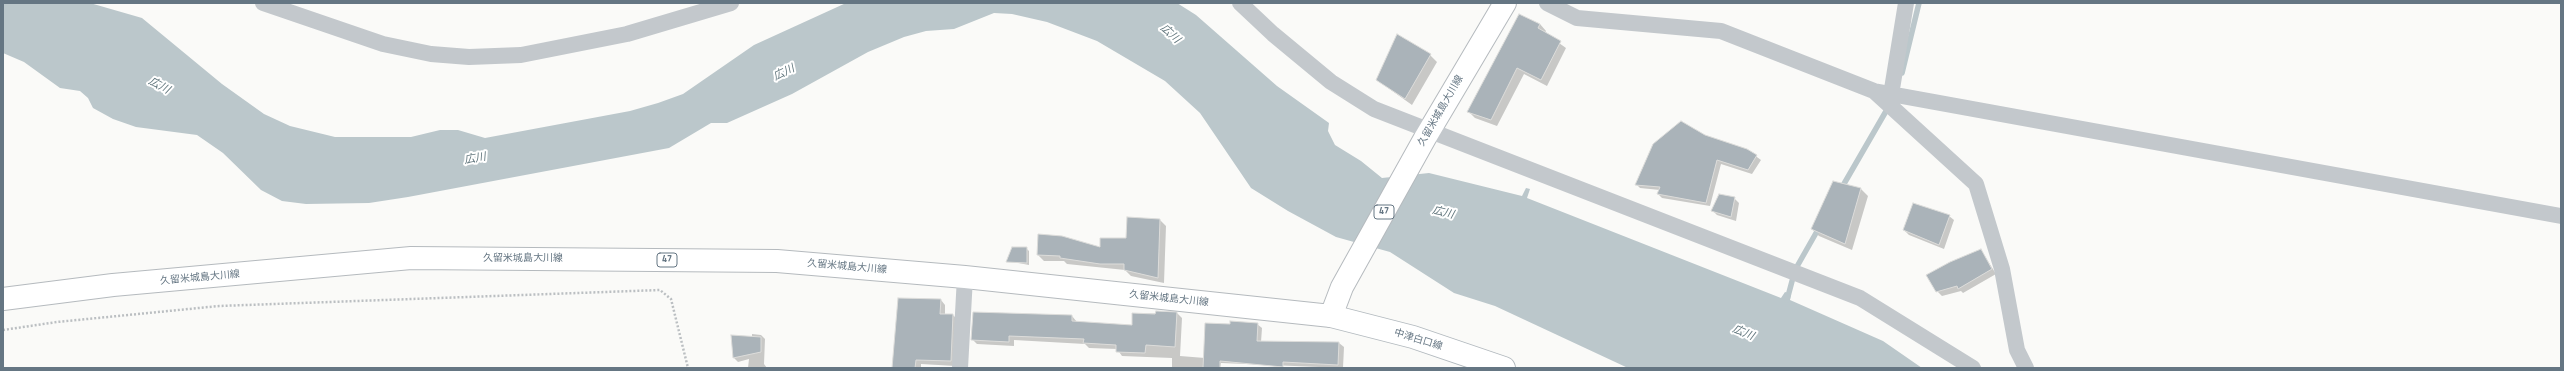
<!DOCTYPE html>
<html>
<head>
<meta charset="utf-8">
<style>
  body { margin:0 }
  #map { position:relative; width:2564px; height:371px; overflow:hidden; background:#fafaf8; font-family:"Titillium Web",sans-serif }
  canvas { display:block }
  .frame { position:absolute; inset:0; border:4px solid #657683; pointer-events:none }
</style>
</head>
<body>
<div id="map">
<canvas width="2564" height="371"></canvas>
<div class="frame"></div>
</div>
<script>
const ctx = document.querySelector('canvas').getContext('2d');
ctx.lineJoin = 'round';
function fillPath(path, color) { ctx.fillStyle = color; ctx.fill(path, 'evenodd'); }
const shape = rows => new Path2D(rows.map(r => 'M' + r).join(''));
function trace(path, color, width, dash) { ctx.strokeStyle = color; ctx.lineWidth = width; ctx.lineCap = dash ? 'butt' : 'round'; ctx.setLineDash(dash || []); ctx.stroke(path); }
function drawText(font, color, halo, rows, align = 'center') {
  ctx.font = font + ' "Titillium Web","Noto Sans JP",sans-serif'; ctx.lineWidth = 4; ctx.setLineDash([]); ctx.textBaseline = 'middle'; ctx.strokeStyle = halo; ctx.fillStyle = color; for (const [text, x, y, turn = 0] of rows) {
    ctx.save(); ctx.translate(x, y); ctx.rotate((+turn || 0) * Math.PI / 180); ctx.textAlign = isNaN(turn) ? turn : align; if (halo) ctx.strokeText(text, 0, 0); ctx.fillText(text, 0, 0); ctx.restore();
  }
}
const water = shape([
  [3,3,90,3,142,18,222,84,264,114,290,126,335,137,411,137,440,130,458,130,485,138,630,111,658,103,683,94,754,45,846,3,1177,3,1196,15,1277,86,1329,123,1328,131,1335,145,1361,161,1382,178,1429,173,1522,196,1526,188,1530,189,1527,198,1781,298,1785,292,1791,294,1790,300,1883,341,1922,368,1628,368,1495,306,1454,293,1390,252,1336,237,1288,211,1251,188,1200,113,1165,81,1097,41,1047,22,1012,14,994,13,954,29,926,31,904,37,868,52,792,94,727,123,711,123,669,148,408,197,369,203,306,204,282,201,261,190,223,153,197,135,136,127,113,119,93,108,88,98,80,91,60,88,24,62,3,53]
]);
const shadow = shape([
  [1540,24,1546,31,1545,33,1566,48,1547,86,1524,74,1497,126,1475,118,1469,112],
  [1430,55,1437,62,1412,105,1377,80],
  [1746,149,1761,160,1752,174,1721,164,1710,206,1662,198,1658,194,1660,190,1640,188,1636,184],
  [1834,182,1861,189,1868,196,1852,250,1819,236,1812,229],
  [1734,198,1739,203,1736,221,1717,215,1712,210],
  [1949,216,1954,220,1944,249,1909,235,1904,230],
  [1160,220,1166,226,1164,283,1131,276,1125,270,1067,264,1064,261,1044,261,1038,255,1101,248,1127,240],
  [1026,248,1029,251,1029,265,1008,261],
  [1981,250,1996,274,1963,293,1961,291,1942,296,1937,291],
  [941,300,945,305,945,315,953,315,958,320,955,366,921,364,921,368,894,368,895,336,898,336],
  [1177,313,1182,318,1180,356,1205,358,1206,324,1257,324,1262,328,1261,342,1339,343,1344,347,1343,368,1221,363,1220,368,1172,368,1172,358,1122,356,1117,349,1089,348,1085,344,1014,340,1014,346,977,344,972,339,1072,316,1077,322,1133,326,1133,314],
  [752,334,761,335,765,339,764,364,767,368,748,368,749,359,738,362,734,358,732,336,752,337]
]);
const stream = shape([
  [1902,73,1919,3],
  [1841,189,1889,106],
  [1787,300,1795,270,1820,226]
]);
const building = shape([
  [1519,14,1540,24,1538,28,1561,41,1541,80,1517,68,1491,120,1467,112,1519,14],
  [1397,34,1431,54,1405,99,1376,80,1397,34],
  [1681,121,1705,135,1747,149,1757,155,1748,170,1717,160,1706,203,1657,194,1660,187,1635,185,1653,144,1681,121],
  [1833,181,1861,188,1845,244,1811,229,1833,181],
  [1719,194,1735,197,1731,217,1711,211,1719,194],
  [1913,203,1950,215,1939,245,1903,230,1913,203],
  [1127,217,1160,219,1158,278,1124,270,1124,264,1100,264,1060,258,1060,256,1037,255,1038,234,1062,236,1100,247,1100,238,1126,238,1127,217],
  [1012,247,1027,247,1027,263,1006,262,1012,247],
  [1981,249,1992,269,1958,289,1957,286,1936,292,1926,275,1950,262,1981,249],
  [898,298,941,299,940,314,953,314,951,361,916,360,915,368,892,368,898,298],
  [1156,311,1177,312,1175,347,1146,345,1145,353,1116,352,1116,345,1083,343,1084,339,1009,336,1009,342,971,340,973,312,1072,315,1072,321,1132,325,1132,313,1155,314,1156,311],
  [1230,321,1258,323,1257,341,1339,342,1338,365,1283,362,1283,367,1220,361,1220,368,1203,368,1205,323,1230,324,1230,321],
  [731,335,761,337,761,352,733,358,731,335]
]);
const path = shape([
  [3,330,57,322,219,306,660,290,671,299,688,368]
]);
const minor = shape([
  [263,3,383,44,431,54,469,57,521,55,627,34,731,3],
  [1240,3,1273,34,1331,82,1374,109,1860,298,1973,368],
  [1547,3,1577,18,1721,31,1874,91,2561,216],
  [1874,91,1976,184,2002,269,2017,350,2026,368],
  [1891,95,1906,3],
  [960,368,965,277]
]);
const secondary = shape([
  [1331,316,1413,337,1504,368]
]);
const primary = shape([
  [3,299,113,285,411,258,777,261,965,277,1331,316,1342,287,1425,138,1505,3]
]);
const shields = [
  [1384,212,20],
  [667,260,20]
];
const shieldNames = [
  ["47",1384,212],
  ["47",667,260]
];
const streetNames = [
  ["久留米城島大川線",1441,111,-60],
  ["久留米城島大川線",523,259],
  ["久留米城島大川線",847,267,5],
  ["久留米城島大川線",200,278,-5],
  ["久留米城島大川線",1169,299,6],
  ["中津白口線",1418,340,17]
];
const waterNames = [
  ["広川",1170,34,43],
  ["広川",784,73,-26],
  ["広川",159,86,29],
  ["広川",475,159,-10],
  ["広川",1443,213,14],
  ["広川",1743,333,23]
];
fillPath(water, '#bbc7cb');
fillPath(shadow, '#0003');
trace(stream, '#bbc7cb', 5.5);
fillPath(building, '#aab3b9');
trace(building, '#dcdcda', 1);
trace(secondary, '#b3babf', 24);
trace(primary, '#b5babe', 24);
trace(path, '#bbbfc2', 2.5, [2, 2]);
trace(minor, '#c3c8cc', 16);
trace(secondary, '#fff', 22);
trace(primary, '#fff', 22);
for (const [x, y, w] of shields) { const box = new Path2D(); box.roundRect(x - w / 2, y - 7, w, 14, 3); ctx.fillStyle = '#fff'; ctx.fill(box); trace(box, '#657683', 1); }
drawText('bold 9px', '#657683', null, shieldNames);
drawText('10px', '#657683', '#fff', streetNames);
drawText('italic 11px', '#60757c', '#fff', waterNames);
</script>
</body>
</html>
